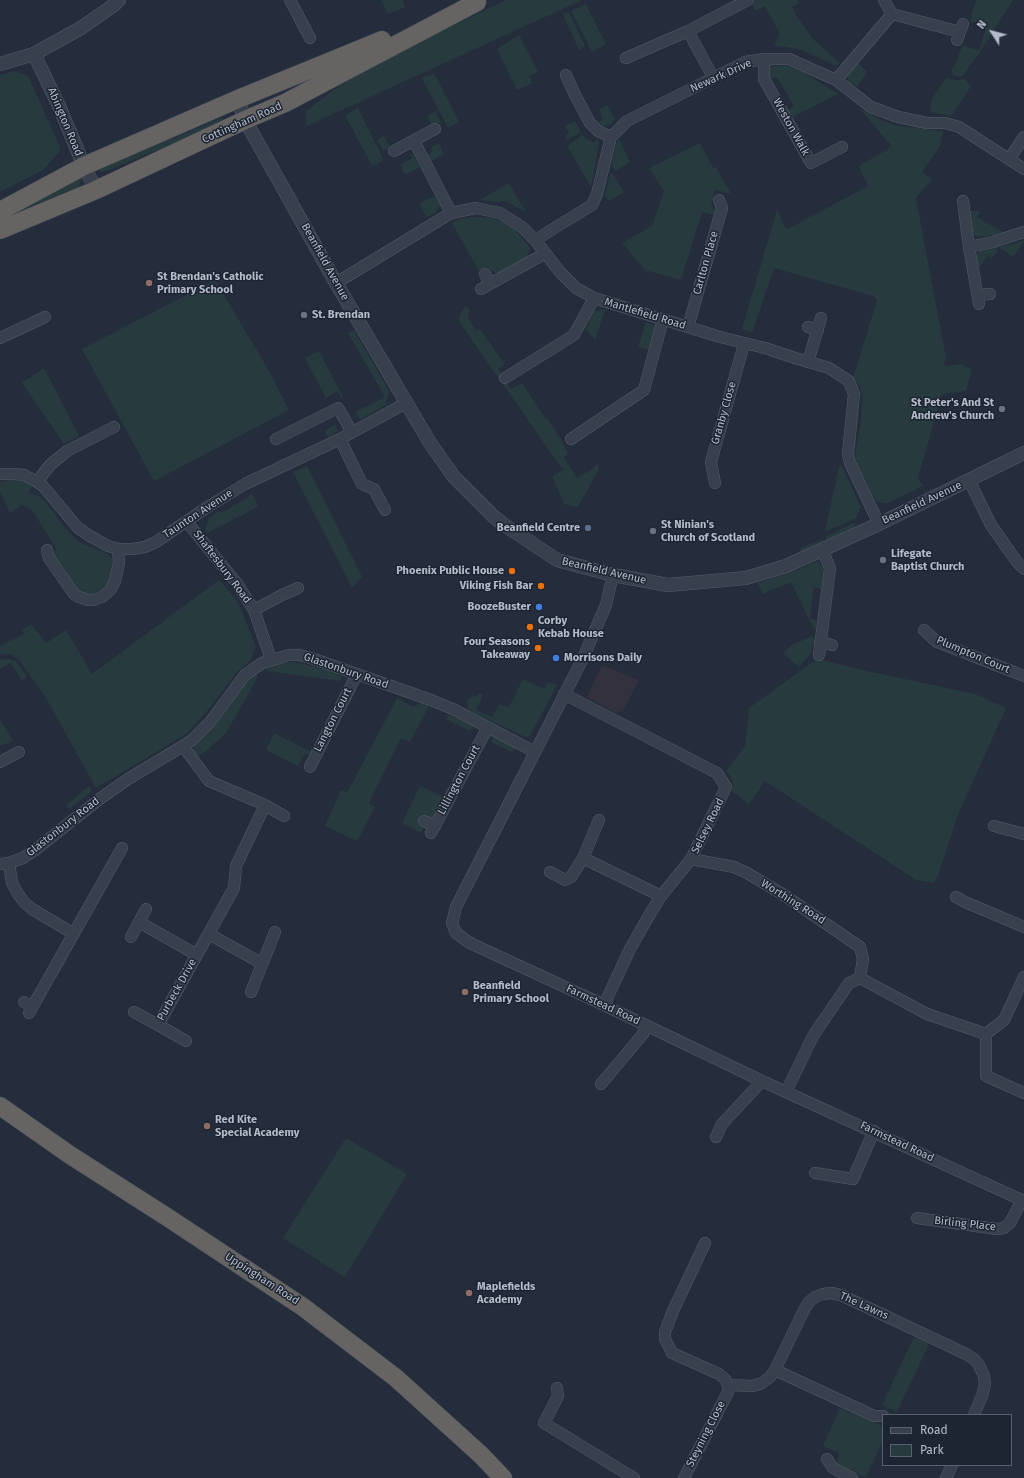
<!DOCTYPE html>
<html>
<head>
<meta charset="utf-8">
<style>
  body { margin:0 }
  #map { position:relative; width:1024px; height:1478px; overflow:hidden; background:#252d3d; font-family:"Fira Sans",sans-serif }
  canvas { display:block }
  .legend { position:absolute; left:882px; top:1414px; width:130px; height:52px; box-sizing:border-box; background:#1e2532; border:1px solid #5a616e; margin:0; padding:5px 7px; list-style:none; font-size:12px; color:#b5bbc8 }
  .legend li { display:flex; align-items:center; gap:8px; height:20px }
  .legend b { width:20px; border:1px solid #5a616e }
  .north { position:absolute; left:972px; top:12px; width:40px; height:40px; -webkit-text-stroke:3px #1e2532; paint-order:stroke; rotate:306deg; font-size:11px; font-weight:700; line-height:16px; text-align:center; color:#b5bbc8 }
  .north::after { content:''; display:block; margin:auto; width:14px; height:18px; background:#b5bbc8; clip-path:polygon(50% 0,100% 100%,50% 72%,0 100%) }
</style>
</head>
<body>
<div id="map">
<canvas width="1024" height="1478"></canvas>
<ul class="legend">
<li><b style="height:5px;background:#39404d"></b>Road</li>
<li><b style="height:11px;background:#273a3e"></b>Park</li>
</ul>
<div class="north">N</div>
</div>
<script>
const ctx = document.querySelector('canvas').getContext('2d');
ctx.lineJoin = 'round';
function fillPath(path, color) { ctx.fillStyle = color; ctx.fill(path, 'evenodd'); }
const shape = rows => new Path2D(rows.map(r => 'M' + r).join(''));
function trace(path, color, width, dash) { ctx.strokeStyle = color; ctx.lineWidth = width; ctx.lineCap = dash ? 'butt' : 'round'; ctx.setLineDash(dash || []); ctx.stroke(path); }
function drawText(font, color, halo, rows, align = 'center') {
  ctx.font = font + ' "Fira Sans",sans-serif'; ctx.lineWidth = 3; ctx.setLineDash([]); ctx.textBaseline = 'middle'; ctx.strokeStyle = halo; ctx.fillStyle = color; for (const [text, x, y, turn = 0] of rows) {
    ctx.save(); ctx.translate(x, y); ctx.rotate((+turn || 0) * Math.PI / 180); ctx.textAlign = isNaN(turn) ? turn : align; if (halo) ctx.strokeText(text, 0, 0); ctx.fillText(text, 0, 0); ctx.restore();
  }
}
const medical = shape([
  [602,665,639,680,623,711,616,713,587,697]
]);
const green = shape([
  [381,0,402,0,405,7,388,14],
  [506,0,582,0,307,126,305,112,332,91,372,65],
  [755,0,797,0,799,3,792,7,797,17,815,41,840,63,836,66,802,50,787,47,774,46,778,38,779,32,765,6,755,11,753,5],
  [976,0,1013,0,980,52,963,75,960,77,954,76,951,71,957,61,962,45,979,51,986,28,970,21],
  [586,4,606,44,592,52,571,11],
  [569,12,585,46,579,50,563,14],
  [519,35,538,72,529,76,532,83,517,90,497,49],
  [856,61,867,72,857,87,848,82,847,74],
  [772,64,773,66,787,66,803,72,838,94,791,118,786,111,794,106,777,77,769,79,769,65],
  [15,71,28,76,60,147,60,151,43,170,0,192,0,75],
  [434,73,459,122,448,128,422,78],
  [946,78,956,80,965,79,971,86,951,116,930,112,932,99],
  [607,105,615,119,610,125,602,127,599,123,603,118,599,110],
  [358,108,384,160,372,166,345,115],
  [859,108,885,122,899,126,943,131,940,146,922,172,932,179,916,198,946,358,944,365,948,366,961,364,972,369,966,391,942,394,918,478,923,486,886,504,876,501,872,494,860,470,856,460,856,451,861,420,862,399,861,389,854,376,877,300,873,296,774,268,752,333,742,329,777,210,785,227,788,229,868,186,859,166,888,149,891,145],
  [436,111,441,122,432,126,427,116],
  [221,118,226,119,228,121,175,146,149,153,110,170,102,172,99,169,149,145,177,137],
  [575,121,581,132,567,140,565,135,569,133,565,126],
  [582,135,593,143,597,138,599,144,591,187,567,146],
  [384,136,390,148,383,151,377,140],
  [619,139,630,162,616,171,612,166,613,160,616,145],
  [439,143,444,154,431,161,428,154,432,151,431,149,433,146],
  [700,143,713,168,716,167,731,194,715,190,711,204,714,209,715,215,702,212,681,280,645,270,622,243,652,226,664,191,649,168],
  [410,153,413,155,420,167,405,175,400,165,412,158],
  [611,171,624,192,609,201,605,196],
  [80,177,81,179,80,184,77,189,0,221,0,217],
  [507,184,509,184,526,212,505,201,497,202,480,200],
  [434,196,440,206,435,213,427,217,419,204],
  [971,211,977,211,980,213,977,217,1006,234,978,237,971,233,969,213],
  [471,217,493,218,505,223,515,230,530,247,528,257,498,274,488,268,480,273,452,223,460,219],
  [1024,240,1024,242,1013,257,999,247,1017,243],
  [981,248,994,248,998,250,992,258,988,255,978,269,976,256],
  [215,280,268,369,289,410,154,481,82,349],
  [466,306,470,311,468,318,472,324,477,331,480,329,505,364,498,369,511,389,522,383,545,418,547,418,562,441,568,454,564,457,577,478,591,470,598,463,599,467,598,471,578,507,564,504,552,476,563,470,460,323,459,317,461,312],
  [601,310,605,310,595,340,586,329,594,311],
  [646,322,656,326,649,350,638,347],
  [354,330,389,391,385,405,360,420,355,412,385,397,348,333],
  [319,351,343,397,341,398,337,391,326,398,305,358],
  [44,368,79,436,64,444,22,383],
  [335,424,338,431,328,437,325,431],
  [307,466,362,577,352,588,293,472],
  [839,466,842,466,861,507,856,518,825,532],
  [13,479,28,483,32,487,29,493,40,496,47,504,66,529,79,542,108,554,112,559,112,572,108,582,100,590,90,597,79,590,54,555,56,548,32,510,22,505,10,513,0,492,0,482],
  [252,493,258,507,207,533,205,529,209,518,217,512,225,511,250,496],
  [854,523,856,527,826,541,825,537],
  [822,539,823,543,802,553,800,549],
  [817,561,823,568,821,589,814,587,810,618,817,621,815,631,791,582,762,594,758,583,795,571],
  [219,580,238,602,256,647,251,660,237,672,209,709,186,734,96,788,45,696,19,660,10,654,0,655,0,646,24,634,22,630,31,624,46,643,66,630,92,674],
  [812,636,814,639,811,653,799,667,783,653,792,645],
  [8,659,16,661,27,677,22,681,11,663,0,669,0,660],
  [817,659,872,672,975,694,1006,708,957,817,939,873,934,883,916,880,765,781,749,804,732,791,733,784,731,777,726,771,745,746,749,708],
  [295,662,324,669,342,676,340,681,267,671,266,668,282,663],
  [257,674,258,677,226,733,205,752,196,757,193,751,194,745,208,733,251,678],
  [523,679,544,689,548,682,557,685,530,736,525,737,521,735,469,710,467,702,470,697,477,696,478,693,483,695,476,710,492,717,500,704,509,707],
  [397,698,414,707,420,703,429,706,410,742,401,738,369,803,375,807,357,841,325,826,341,790,347,793],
  [450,715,472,725,473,727,470,731,446,719],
  [0,719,13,741,0,746],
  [274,733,310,751,314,744,318,746,312,755,304,754,298,766,266,750],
  [494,737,515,747,512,752,491,742],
  [89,786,92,791,70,809,66,805],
  [420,786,443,797,433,818,426,817,425,825,421,833,402,823],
  [346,1138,407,1174,345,1277,283,1238],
  [914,1337,929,1344,897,1412,882,1405],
  [840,1408,883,1426,883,1441,866,1477,840,1467,837,1464,839,1453,823,1446]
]);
const minor = shape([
  [290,0,310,38],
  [884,0,892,14],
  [688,31,748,0],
  [957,40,963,24],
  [626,58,688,31,713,77],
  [764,59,764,79,811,163,842,147],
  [566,75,575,95,590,123,598,131,611,137],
  [836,80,892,14,960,32],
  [414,141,451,213],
  [394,151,435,129],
  [1009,159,1024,137],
  [963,201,969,247],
  [535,240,592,205,597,194,611,137,627,121,745,62,764,59,789,59,836,80,871,107,898,117,927,123,945,123,959,127,1024,169],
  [485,274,490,284],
  [336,283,451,213,476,208,500,213,522,227,535,240,560,272,576,288,594,298,720,337,765,348,795,358,829,368,849,381,854,394,848,454,850,463,879,524],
  [481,289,544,254],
  [978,295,990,294],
  [979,304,969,247,993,242,1024,232],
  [688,327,722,208,719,200],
  [808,327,818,330],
  [0,338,45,317],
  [808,362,821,318],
  [505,378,574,335,594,298],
  [276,439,338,408,352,432],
  [340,439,362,484,374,489,385,510],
  [571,439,644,390,663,319],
  [0,474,14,474,24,475,37,482,43,486,78,528,90,536,108,546,118,549,133,549,145,547,156,542,209,506,245,484,340,439,406,403],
  [969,480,991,525,1017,562,1024,569],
  [37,482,50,465,67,451,114,427],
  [715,483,711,462,744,344],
  [187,522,238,585,254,610,271,659],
  [47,550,49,558,74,594,79,597,88,600,94,600,102,597,110,590,115,581,119,563,118,549],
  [613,575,606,605,583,658,456,907,452,923,456,933,470,943,604,1005,762,1081,1024,1201],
  [254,610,282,595,298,588],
  [924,630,937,642,1024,676],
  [820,642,832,645],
  [819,655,830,568,822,549],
  [564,694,717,773,726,787,691,859,661,896,651,912,630,949,604,1005],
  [183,746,209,781,265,805,284,816],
  [0,762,19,752],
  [310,767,357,674],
  [424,821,435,826],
  [994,826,1024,834],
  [431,833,488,727],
  [583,858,599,820],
  [691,859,734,867,747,873,784,895,860,947,863,959,860,978],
  [9,863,12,883,18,894,24,902,32,909,74,934],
  [0,864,9,863,23,858,35,850,101,798,128,779,183,746,192,740,210,722,245,675,262,663,289,655,299,655,311,658,431,700,455,710,535,752],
  [550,872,565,880,571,877,583,858,661,896],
  [956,897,965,902,1024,927],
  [139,922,146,909],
  [209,934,261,963],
  [131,937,139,922,197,955],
  [251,992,275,932],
  [24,1002,32,1007],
  [134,1012,158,1025,234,888,236,866,265,805],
  [29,1013,122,848],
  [158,1025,186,1041],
  [986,1034,986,1076,1024,1093],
  [601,1084,643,1034,646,1025],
  [786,1092,813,1036,849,983,860,978,927,1014,986,1034,1004,1020,1024,977],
  [716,1137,722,1124,762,1081],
  [815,1173,853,1179,874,1131],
  [917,1218,997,1229,1004,1228,1010,1223,1022,1200],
  [728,1385,753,1386,762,1383,770,1377,775,1370],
  [557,1388,558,1396,544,1423,634,1478],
  [883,1416,874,1416,775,1370,804,1310,809,1302,815,1297,823,1294,831,1293,841,1295,966,1354,974,1359,979,1365,984,1376,985,1385,982,1396,974,1415],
  [827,1459,833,1468,852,1478],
  [684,1478,728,1392,728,1385,725,1379,719,1374,672,1353,665,1339,665,1332,673,1311,705,1243],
  [946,1478,952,1465]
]);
const tertiary = shape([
  [34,54,59,106,84,166,96,190],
  [0,64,34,54,81,28,114,5,119,0],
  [238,99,245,120,336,283,430,443,454,477,493,516,503,524,557,560,613,575,668,585,746,578,786,566,879,524,1024,453]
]);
const trunk = shape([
  [0,211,84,166,238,99,382,40],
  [0,230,96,190,245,120,285,103,477,2],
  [0,1106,70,1155,167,1217,303,1307,396,1378,481,1455,503,1478]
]);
const markers = [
  [149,283,4,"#8d6e63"],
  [304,315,4,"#6b7280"],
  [1002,409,4,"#6b7280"],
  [588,528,4,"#5c6f8a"],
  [653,531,4,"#6b7280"],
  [883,560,4,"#6b7280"],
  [512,571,4,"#e8710a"],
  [541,586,4,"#e8710a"],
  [539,607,4,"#3f7fe0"],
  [530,627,4,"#e8710a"],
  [538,648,4,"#e8710a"],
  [556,658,4,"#3f7fe0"],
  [465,992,4,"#8d6e63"],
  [207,1126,4,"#8d6e63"],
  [469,1293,4,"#8d6e63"]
];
const streetNames = [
  ["Newark Drive",721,76,-24],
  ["Abington Road",65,122,67],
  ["Cottingham Road",242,123,-24],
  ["Weston Walk",791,127,61],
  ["Beanfield Avenue",325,262,61],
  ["Carlton Place",706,263,-74],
  ["Mantlefield Road",645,314,17],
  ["Granby Close",724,413,-74],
  ["Beanfield Avenue",922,503,-25],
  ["Taunton Avenue",198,514,-33],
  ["Shaftesbury Road",222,567,53],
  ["Beanfield Avenue",604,571,13],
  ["Plumpton Court",973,655,23],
  ["Glastonbury Road",346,671,19],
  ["Langton Court",333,720,-63],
  ["Lillington Court",459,780,-62],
  ["Selsey Road",708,826,-64],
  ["Glastonbury Road",63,827,-38],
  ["Worthing Road",793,902,32],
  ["Purbeck Drive",177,990,-61],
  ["Farmstead Road",603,1005,25],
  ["Farmstead Road",897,1142,25],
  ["Birling Place",965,1224,6],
  ["Uppingham Road",262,1279,33],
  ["The Lawns",864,1306,24],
  ["Steyning Close",706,1434,-63]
];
const poiNames = [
  ["St Brendan's Catholic",157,277],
  ["Primary School",157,290],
  ["St. Brendan",312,315],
  ["St Peter's And St",994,403,"right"],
  ["Andrew's Church",994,416,"right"],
  ["St Ninian's",661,525],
  ["Church of Scotland",661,538],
  ["Beanfield Centre",580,528,"right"],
  ["Lifegate",891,554],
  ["Baptist Church",891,567],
  ["Phoenix Public House",504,571,"right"],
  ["Viking Fish Bar",533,586,"right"],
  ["BoozeBuster",531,607,"right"],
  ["Corby",538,621],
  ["Kebab House",538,634],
  ["Four Seasons",530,642,"right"],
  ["Takeaway",530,655,"right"],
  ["Morrisons Daily",564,658],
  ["Beanfield",473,986],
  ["Primary School",473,999],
  ["Red Kite",215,1120],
  ["Special Academy",215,1133],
  ["Maplefields",477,1287],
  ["Academy",477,1300]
];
fillPath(medical, '#34313e');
fillPath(green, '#273a3e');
trace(minor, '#545b68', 12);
trace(tertiary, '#545b68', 14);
trace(trunk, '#414855', 19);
trace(minor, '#39404d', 11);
trace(tertiary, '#39404d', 13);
trace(trunk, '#656462', 18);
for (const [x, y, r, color] of markers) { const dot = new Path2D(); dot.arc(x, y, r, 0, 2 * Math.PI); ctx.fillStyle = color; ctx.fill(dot); trace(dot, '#1e2532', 1.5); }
drawText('11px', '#b5bbc8', '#1e2532', streetNames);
drawText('bold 11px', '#b5bbc8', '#1e2532', poiNames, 'left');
</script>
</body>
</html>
